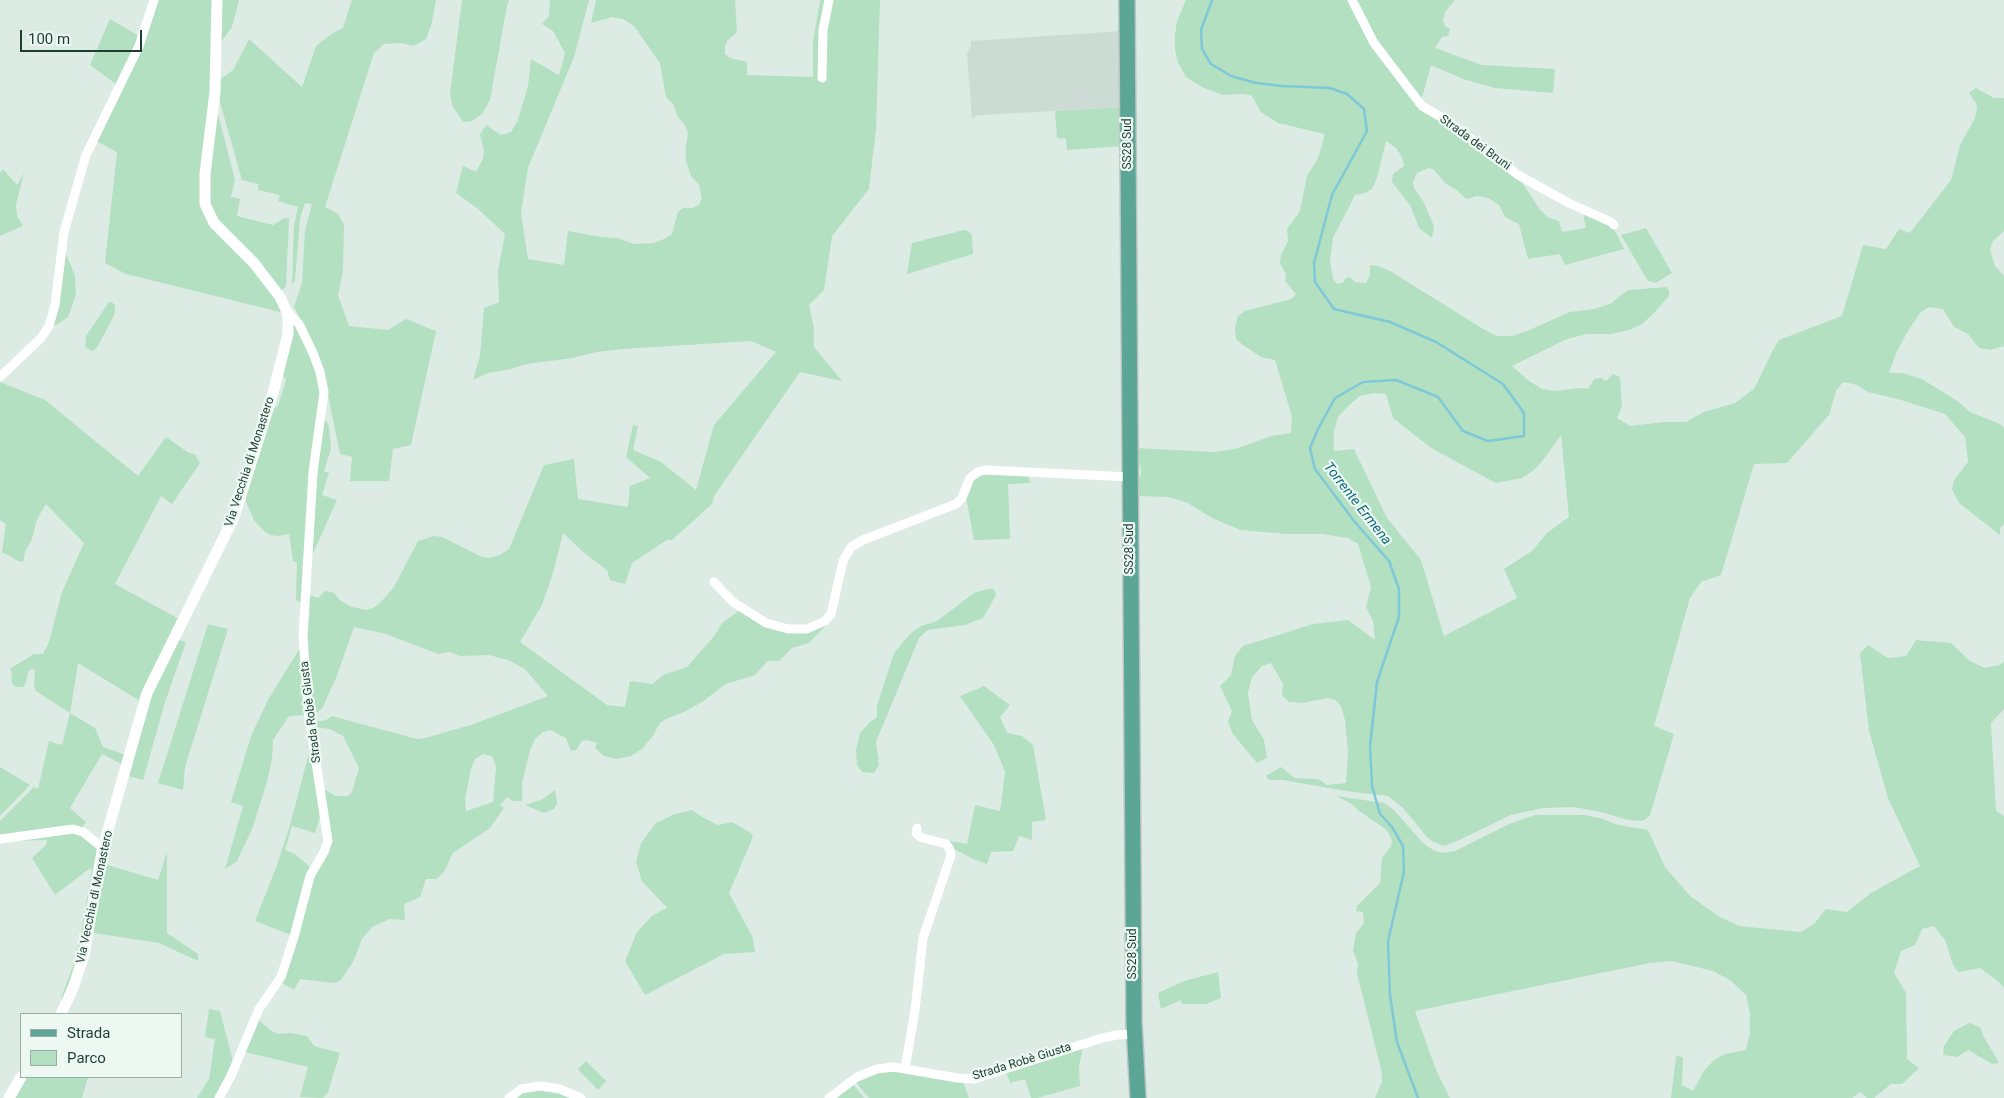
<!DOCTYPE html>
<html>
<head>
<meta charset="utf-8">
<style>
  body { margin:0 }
  #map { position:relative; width:2004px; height:1098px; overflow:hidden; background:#ddebe5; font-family:Roboto,sans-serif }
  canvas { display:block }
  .legend { position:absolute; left:20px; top:1013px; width:162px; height:65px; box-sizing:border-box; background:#eef8f3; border:1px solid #9aada7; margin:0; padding:6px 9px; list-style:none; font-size:15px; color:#1d3d35 }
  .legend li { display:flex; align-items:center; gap:10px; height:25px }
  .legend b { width:25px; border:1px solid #9aada7 }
  .scale { position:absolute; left:20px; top:30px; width:122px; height:22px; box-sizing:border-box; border:2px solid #1d3d35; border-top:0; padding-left:6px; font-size:15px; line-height:18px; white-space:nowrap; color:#1d3d35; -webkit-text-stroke:4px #eef8f3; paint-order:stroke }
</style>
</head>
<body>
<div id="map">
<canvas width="2004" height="1098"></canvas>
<ul class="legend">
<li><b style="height:6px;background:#5ca695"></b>Strada</li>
<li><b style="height:14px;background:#b3e0c0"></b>Parco</li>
</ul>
<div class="scale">100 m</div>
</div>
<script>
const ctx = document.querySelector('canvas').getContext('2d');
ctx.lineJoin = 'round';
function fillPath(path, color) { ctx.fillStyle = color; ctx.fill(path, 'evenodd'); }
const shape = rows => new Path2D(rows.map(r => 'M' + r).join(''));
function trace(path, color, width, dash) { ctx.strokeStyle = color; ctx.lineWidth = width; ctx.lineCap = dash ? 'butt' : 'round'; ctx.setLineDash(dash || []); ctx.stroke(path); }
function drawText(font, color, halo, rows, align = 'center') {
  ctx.font = font + ' Roboto,sans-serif'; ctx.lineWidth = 4.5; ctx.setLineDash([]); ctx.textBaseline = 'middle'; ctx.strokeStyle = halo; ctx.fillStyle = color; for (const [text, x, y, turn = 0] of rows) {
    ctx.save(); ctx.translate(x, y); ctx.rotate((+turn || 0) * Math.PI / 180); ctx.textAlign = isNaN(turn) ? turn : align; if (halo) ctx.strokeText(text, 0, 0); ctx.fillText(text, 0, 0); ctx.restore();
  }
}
const built = shape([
  [1122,31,1123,107,981,115,975,116,972,119,967,54,971,46,971,41]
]);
const green = shape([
  [157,0,214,0,213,82,201,197,259,273,284,313,126,274,105,263,117,152,96,141],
  [220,0,239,0,232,27,218,46],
  [352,0,436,0,431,26,426,39,414,46,401,43,384,44,374,53,325,207,337,213,344,224,343,270,338,295,349,326,388,330,406,319,436,331,411,445,393,449,389,481,350,481,352,457,340,454,323,370,317,352,294,307,302,283,305,230,312,204,305,203,300,218,295,280,292,284,294,226,298,207,278,201,280,195,258,190,258,184,242,180,218,95,219,80,233,70,249,39,302,87,316,46,331,34,343,28],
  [462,0,509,0,507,6,490,100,482,114,472,121,463,122,452,105,450,94],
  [550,0,589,0,574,57,528,168,521,213,528,259,564,265,568,231,601,237,617,238,635,244,653,243,664,239,672,234,678,212,683,208,692,208,699,205,702,198,699,185,691,176,686,161,686,146,688,133,685,125,678,117,673,104,666,97,660,63,634,26,623,19,612,17,591,23,596,0,735,0,737,32,727,41,725,47,725,54,730,58,747,62,747,75,813,77,813,42,820,0,825,0,821,19,827,29,833,0,880,0,876,129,869,189,832,236,824,290,809,305,814,328,814,347,842,381,800,372,714,496,712,504,672,540,667,540,632,563,625,584,610,580,607,570,583,552,563,533,553,573,542,605,520,642,607,705,625,707,630,681,653,684,663,675,687,667,715,635,722,623,740,610,778,629,830,621,809,643,792,648,779,661,768,661,755,675,726,684,702,702,684,712,666,719,660,723,652,737,642,749,631,756,616,759,604,756,595,748,597,743,587,740,582,741,576,750,571,751,566,738,550,730,543,732,535,739,530,750,522,783,522,801,513,801,507,797,500,805,504,808,490,828,453,853,445,870,437,879,426,879,420,897,404,904,405,920,389,919,372,927,362,939,353,962,340,981,334,983,300,979,294,990,282,983,295,948,316,872,332,840,324,789,336,796,348,796,352,792,359,768,343,736,330,729,314,727,314,722,326,720,332,716,417,739,425,738,474,724,548,696,525,669,508,660,489,655,461,656,450,652,438,654,386,634,354,627,336,678,323,707,318,712,312,714,307,636,309,595,318,598,325,591,334,593,341,601,352,607,366,610,373,608,379,604,394,587,418,541,433,536,442,537,482,557,490,558,500,555,509,549,544,465,574,459,578,499,628,507,630,486,650,478,626,457,633,425,638,426,633,450,661,462,696,490,714,425,776,352,751,341,623,349,596,352,573,358,527,364,507,370,488,373,473,380,480,356,484,308,499,302,498,271,505,234,477,208,456,193,463,166,476,172,483,159,484,150,480,134,486,125,501,135,511,132,518,120,528,86,531,59,559,75,565,53,553,31,542,24,549,16],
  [483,754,492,756,496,766,493,802,466,811,465,799,471,769,475,759],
  [1186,0,1349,0,1363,31,1376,52,1441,120,1520,179,1540,210,1549,218,1559,221,1562,232,1586,228,1583,213,1613,227,1624,249,1565,265,1560,254,1528,259,1519,224,1505,217,1499,205,1488,198,1477,196,1466,199,1457,190,1446,184,1433,169,1428,168,1417,173,1413,182,1414,188,1423,201,1434,226,1432,238,1419,228,1410,205,1392,182,1393,174,1404,166,1402,157,1396,148,1386,141,1377,178,1372,189,1365,193,1355,195,1333,238,1330,261,1333,279,1337,284,1343,283,1346,278,1350,277,1355,282,1366,283,1370,275,1370,265,1378,266,1390,271,1485,330,1497,336,1512,336,1527,331,1570,312,1594,309,1612,303,1622,294,1629,290,1666,287,1669,290,1669,296,1653,314,1642,324,1632,329,1611,334,1587,334,1567,339,1512,366,1529,381,1542,389,1556,391,1579,388,1588,389,1594,379,1601,378,1606,381,1613,374,1620,377,1622,406,1617,418,1630,426,1664,422,1686,422,1704,412,1735,403,1754,389,1773,350,1779,340,1842,316,1863,245,1886,249,1899,229,1910,233,1951,180,1960,145,1975,118,1977,109,1976,103,1969,93,1976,88,1994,98,2004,98,2004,231,1993,241,1990,250,1995,266,2004,276,2004,346,1990,350,1979,348,1968,334,1954,327,1943,309,1929,307,1920,313,1908,331,1897,351,1889,373,1903,373,1922,379,1959,402,1970,412,2000,424,2004,428,2004,524,2000,528,2000,535,1959,503,1952,489,1954,480,1968,462,1965,437,1945,414,1898,399,1868,392,1857,385,1843,382,1836,391,1829,415,1787,463,1754,464,1721,575,1701,582,1690,598,1654,726,1674,734,1650,815,1646,819,1642,821,1628,820,1601,812,1574,807,1543,808,1511,815,1457,841,1443,846,1432,841,1427,837,1403,808,1388,796,1346,791,1283,780,1269,780,1266,776,1281,767,1295,778,1318,779,1327,785,1346,783,1348,752,1345,720,1341,706,1335,700,1328,698,1303,703,1289,702,1282,695,1283,684,1271,663,1262,666,1252,677,1248,693,1252,720,1264,740,1267,758,1257,763,1233,734,1228,722,1232,711,1220,686,1231,675,1235,656,1243,646,1313,624,1348,620,1375,640,1373,621,1366,607,1371,587,1358,544,1348,538,1322,534,1286,534,1240,530,1212,518,1188,503,1169,497,1135,496,1135,485,1141,475,1141,468,1138,460,1135,457,1135,448,1214,452,1235,449,1272,436,1291,433,1292,417,1275,360,1261,357,1243,345,1236,339,1235,328,1238,316,1245,311,1291,299,1296,294,1285,281,1286,274,1280,263,1281,255,1288,241,1287,229,1300,211,1307,176,1318,158,1325,134,1278,123,1261,112,1252,96,1244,94,1223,95,1202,87,1186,77,1178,63,1175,50,1175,35,1177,21],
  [1374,393,1386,394,1393,418,1431,448,1496,483,1522,478,1534,470,1544,459,1561,435,1569,517,1547,533,1532,551,1504,569,1517,598,1444,636,1421,560,1387,518,1354,449,1334,451,1334,432,1338,417,1349,405,1360,396],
  [1355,0,1455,0,1445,12,1443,21,1445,26,1450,29,1448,36,1442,37,1435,48,1482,65,1555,69,1553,93,1495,88,1463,79,1431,65,1421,101,1380,48],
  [110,19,139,36,116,84,90,65],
  [1123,107,1123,146,1067,150,1066,139,1057,138,1055,111],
  [217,110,235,180,231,197,240,199,237,216,273,225,284,218,289,218,286,286,280,292,211,212,208,170],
  [3,169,17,185,24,173,16,205,17,216,23,226,0,236,0,173],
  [1646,228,1672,273,1656,283,1649,281,1646,278,1621,235],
  [964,230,968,231,972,235,973,254,907,274,912,243],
  [64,249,75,276,76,295,68,317,58,324,51,326],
  [109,302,113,303,115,306,115,313,107,329,97,347,93,351,88,349,85,346,86,336],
  [293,320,314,362,320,393,301,602,296,600,297,563,293,561,289,534,279,536,270,535,263,530,254,520,246,502,246,494,271,410,278,406,286,379,281,374],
  [0,382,45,400,138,476,166,437,189,453,195,454,200,463,172,504,161,496,115,584,179,619,140,701,78,663,70,713,95,728,103,747,126,755,123,765,102,754,70,808,86,822,81,829,0,837,0,821,34,787,38,789,49,741,62,745,70,713,36,691,34,685,35,669,29,670,25,685,22,687,16,687,12,683,11,668,34,654,43,654,49,642,62,592,84,543,46,504,37,519,32,539,25,552,23,562,18,561,2,552,6,524,0,520],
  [325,419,329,427,331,449,324,471,329,473,322,495,337,500,311,558,318,464],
  [979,474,1029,475,1030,483,1008,484,1010,539,974,540,966,497,971,481],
  [988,589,994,589,996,595,983,618,965,625,928,630,919,638,876,742,879,765,874,773,862,772,857,765,856,750,860,733,870,722,877,717,877,706,894,653,911,633,921,626,937,621,974,593],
  [208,624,228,629,185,767,183,790,158,783],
  [178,640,186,642,165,702,143,780,129,776,149,701],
  [1916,640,1951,643,1970,661,1985,668,1999,665,2004,662,2004,709,1991,723,1996,811,2004,816,2004,988,1999,982,1980,968,1958,972,1953,965,1945,940,1934,926,1922,929,1915,945,1901,951,1894,973,1906,993,1907,1059,1919,1068,1902,1084,1891,1084,1874,1098,1867,1098,1860,1092,1852,1098,1671,1098,1676,1056,1683,1057,1682,1085,1693,1091,1704,1071,1714,1060,1725,1054,1746,1050,1750,1033,1750,1014,1746,995,1730,980,1713,971,1672,961,1650,963,1415,1011,1436,1070,1450,1098,1375,1098,1382,1082,1382,1073,1357,973,1358,964,1353,951,1356,933,1364,923,1363,912,1356,911,1357,906,1380,883,1382,858,1391,846,1392,840,1388,832,1384,828,1359,811,1352,804,1336,796,1384,803,1394,810,1423,843,1433,850,1442,853,1455,851,1509,824,1535,815,1585,815,1603,819,1618,825,1648,830,1665,867,1690,896,1720,917,1739,926,1801,932,1814,924,1826,909,1847,912,1871,893,1920,866,1888,798,1869,731,1860,653,1868,645,1888,658,1906,656],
  [300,648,305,715,289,716,273,740,272,759,268,778,253,827,237,861,225,869,243,806,231,802,251,736,268,700],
  [984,686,1010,705,1000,717,1007,733,1022,736,1033,745,1046,820,1032,822,1032,840,1019,836,1013,851,991,852,987,864,973,859,956,850,949,841,967,844,975,805,1000,811,1005,772,994,745,960,696],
  [310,749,321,814,315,833,292,826,285,850,295,854,310,867,291,935,255,921,277,865,290,825],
  [0,767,30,785,0,816],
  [555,790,557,803,554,809,544,813,525,805,543,799],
  [692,810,704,818,718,825,732,822,751,833,753,837,729,893,753,938,755,952,724,954,645,995,625,961,637,932,653,915,667,908,642,881,636,862,641,843,656,823,675,814],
  [76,831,98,847,78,961,60,1009,62,995,75,961,80,938,92,870,90,868,55,895,32,858,46,845,47,840,6,841],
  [167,852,167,933,198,954,198,961,159,943,93,933,104,864,158,880],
  [1218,972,1221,998,1206,1004,1182,1004,1181,1000,1161,1009,1158,993,1184,981],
  [209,1009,220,1011,233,1061,215,1098,197,1098,209,1079,215,1039,205,1037],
  [258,1019,270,1030,278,1034,291,1033,307,1036,314,1046,340,1053,328,1092,323,1098,300,1097,308,1067,245,1052],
  [1969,1023,1980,1027,1984,1037,1999,1063,1992,1064,1968,1050,1957,1057,1943,1055,1944,1046,1954,1031],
  [1083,1047,1079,1066,1080,1086,1037,1098,1031,1098,1025,1079,1010,1083,1006,1072],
  [586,1061,606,1081,598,1090,578,1069],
  [884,1070,963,1082,969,1098,869,1098,855,1081],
  [26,1077,88,1077,82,1098,12,1098],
  [852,1083,864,1098,833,1098],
  [539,1090,551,1090,575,1098,514,1098,523,1092]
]);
const stream = shape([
  [1212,0,1201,30,1202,49,1211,64,1231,76,1256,83,1282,86,1330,88,1347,94,1364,109,1367,131,1332,195,1314,263,1315,282,1334,309,1390,322,1436,342,1503,384,1524,413,1524,436,1488,441,1463,431,1438,397,1396,380,1363,382,1335,398,1318,429,1310,448,1315,469,1354,521,1389,561,1399,589,1399,617,1377,682,1370,746,1372,786,1380,814,1392,827,1403,846,1404,872,1388,941,1390,995,1397,1042,1418,1098]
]);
const minor = shape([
  [1352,0,1374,43,1422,106,1448,121,1518,175,1569,203,1611,222,1614,225],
  [822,78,823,30,829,0],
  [0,377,41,338,49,326,55,305,64,232,86,155,139,46,154,0],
  [714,582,733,602,766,623,788,629,807,629,825,621,831,614,843,561,851,547,863,540,956,504,962,498,970,478,978,472,985,470,1130,477],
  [0,839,73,829,83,832,103,848],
  [905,1069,915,1010,923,938,951,855,949,848,946,844,920,837,916,833,917,828],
  [219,1098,231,1076,259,1009,281,977,294,937,310,876,324,852,328,841,308,710,303,637,313,472,324,392,320,372,313,353,299,324,287,311],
  [509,1098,521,1089,540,1086,560,1089,581,1098],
  [829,1098,857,1077,877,1069,894,1067,957,1078,974,1079,1102,1038,1117,1035,1134,1034]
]);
const tertiary = shape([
  [61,1014,73,988,84,955,102,851,147,693,234,517,273,393,288,334,288,314,280,297,254,263,214,223,205,204,205,174,215,92,217,0],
  [9,1098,21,1077]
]);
const primary = shape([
  [1127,0,1134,1023,1138,1098]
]);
const streetNames = [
  ["Strada dei Bruni",1475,143,36],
  ["SS28 Sud",1128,144,-90],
  ["Via Vecchia di Monastero",250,462,-72],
  ["SS28 Sud",1130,549,-90],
  ["Strada Robè Giusta",311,712,-97],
  ["Via Vecchia di Monastero",95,897,-78],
  ["SS28 Sud",1133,954,-90],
  ["Strada Robè Giusta",1022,1062,-17]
];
const waterNames = [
  ["Torrente Ermena",1357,504,52]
];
fillPath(built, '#ccdbd4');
fillPath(green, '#b3e0c0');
trace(stream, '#7ec8d8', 2.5);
trace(primary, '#bbc5c2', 18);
trace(minor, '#fff', 9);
trace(tertiary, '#fff', 11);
trace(primary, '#5ca695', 15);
drawText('12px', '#1d3d35', '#eef8f3', streetNames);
drawText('italic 14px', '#116a7f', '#eef8f3', waterNames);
</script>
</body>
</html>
